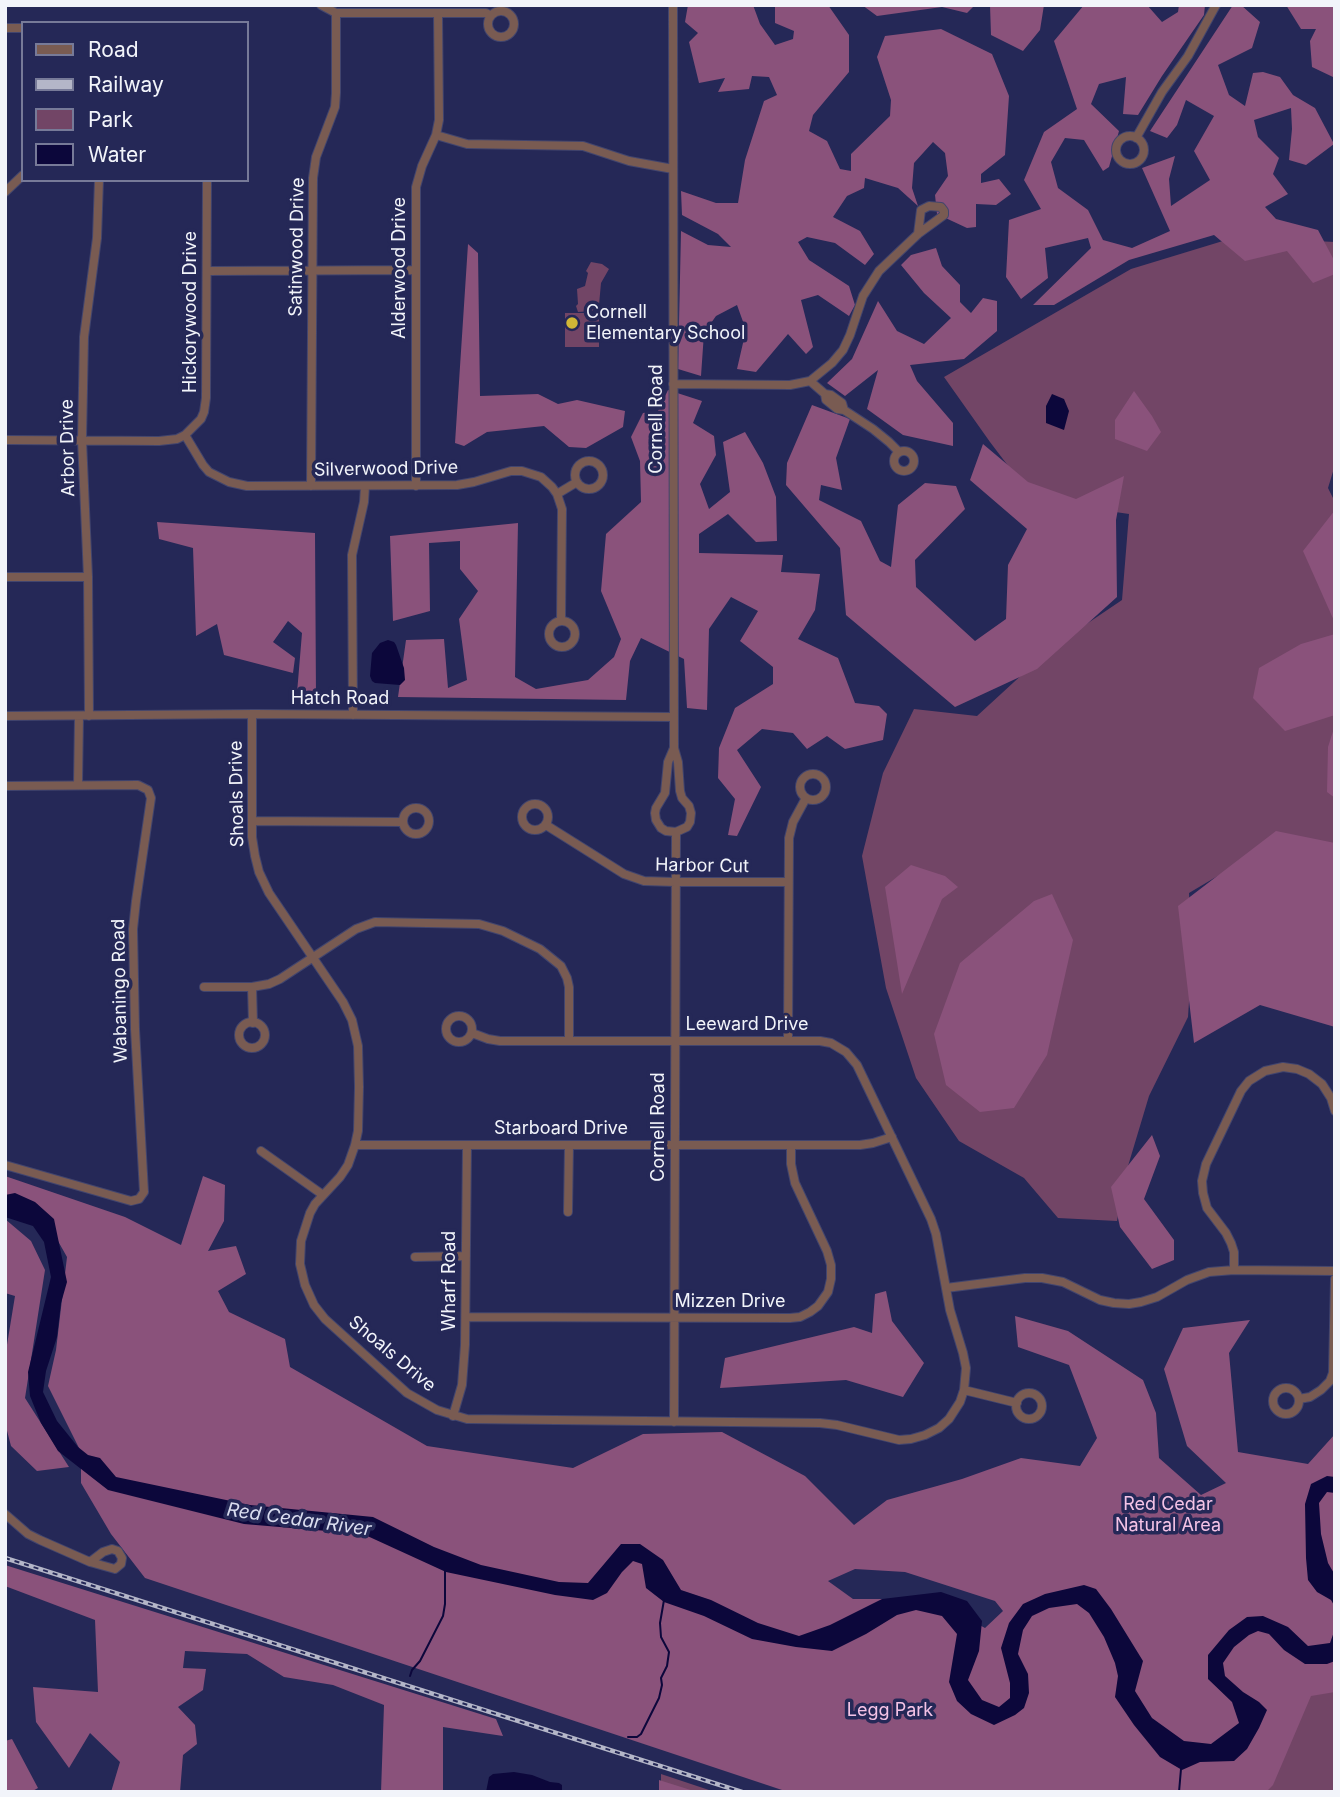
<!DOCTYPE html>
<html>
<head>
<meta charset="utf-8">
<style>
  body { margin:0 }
  #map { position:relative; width:1340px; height:1797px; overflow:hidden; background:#252857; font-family:Inter,sans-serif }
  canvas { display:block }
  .frame { position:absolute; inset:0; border:7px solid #f2f4fa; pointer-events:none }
  .legend { position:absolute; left:21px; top:21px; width:228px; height:161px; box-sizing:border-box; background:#252857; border:2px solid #777a98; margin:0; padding:9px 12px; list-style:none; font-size:21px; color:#f2f4fa }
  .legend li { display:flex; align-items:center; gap:14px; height:35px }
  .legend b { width:35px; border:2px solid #777a98 }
</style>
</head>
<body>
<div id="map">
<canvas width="1340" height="1797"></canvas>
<div class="frame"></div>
<ul class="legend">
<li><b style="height:9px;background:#795b52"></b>Road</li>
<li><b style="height:9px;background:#b4b6c8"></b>Railway</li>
<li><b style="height:19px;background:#724566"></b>Park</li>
<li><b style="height:19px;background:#0c073b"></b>Water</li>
</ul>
</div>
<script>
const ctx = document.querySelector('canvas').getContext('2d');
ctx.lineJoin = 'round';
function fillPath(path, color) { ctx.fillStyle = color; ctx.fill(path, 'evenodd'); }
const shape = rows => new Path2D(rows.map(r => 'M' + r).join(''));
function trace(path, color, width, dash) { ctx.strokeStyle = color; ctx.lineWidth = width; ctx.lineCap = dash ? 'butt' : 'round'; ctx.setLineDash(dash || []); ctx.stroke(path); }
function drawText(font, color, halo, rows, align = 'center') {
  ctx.font = font + ' Inter,sans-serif'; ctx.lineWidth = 7; ctx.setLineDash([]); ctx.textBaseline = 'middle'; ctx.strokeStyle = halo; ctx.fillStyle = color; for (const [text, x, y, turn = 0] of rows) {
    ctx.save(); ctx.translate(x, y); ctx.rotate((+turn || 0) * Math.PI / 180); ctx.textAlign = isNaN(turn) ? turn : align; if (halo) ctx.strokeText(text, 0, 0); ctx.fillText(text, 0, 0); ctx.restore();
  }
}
const green = shape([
  [1236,237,1335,242,1335,465,1328,488,1335,502,1335,857,1248,858,1189,893,1192,956,1188,1017,1149,1096,1125,1176,1117,1221,1058,1218,1024,1178,959,1141,916,1078,886,988,862,856,883,773,914,709,977,716,1051,648,1122,600,1129,514,1034,500,990,442,944,377,1131,269],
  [591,262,602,264,609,269,601,283,599,305,592,311,578,312,576,306,578,304,577,289,585,286,588,273,586,271],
  [565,313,599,313,599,347,565,347],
  [1335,1647,1335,1792,1213,1792],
  [661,1774,715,1792,661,1792]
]);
const forest = shape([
  [688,5,753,5,760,24,775,45,793,39,794,31,775,23,775,5,828,5,849,35,849,72,813,115,809,131,827,141,840,169,851,171,851,154,890,116,891,100,877,57,885,36,941,29,992,54,1009,96,1005,155,981,174,981,183,999,179,1011,194,996,205,976,204,976,227,967,228,937,214,935,195,948,176,945,153,933,142,914,163,912,188,918,206,898,188,865,178,864,188,847,196,833,217,860,231,874,254,865,265,835,243,807,237,798,242,809,260,849,286,855,305,849,316,818,295,801,300,813,347,806,354,788,334,756,372,737,369,746,330,737,305,716,316,704,333,701,376,678,369,681,231,708,245,731,247,718,234,682,215,681,191,716,203,738,203,745,160,764,101,777,95,769,77,752,76,749,89,718,92,725,78,699,83,689,42,698,33,685,22],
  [862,5,975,5,967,13,942,7,877,16],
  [990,5,1044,5,1040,30,1023,51,991,35],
  [1084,5,1147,5,1162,22,1178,12,1179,5,1205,5,1204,15,1162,76,1138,115,1123,114,1126,77,1099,84,1091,104,1119,131,1109,167,1103,171,1084,140,1065,138,1051,162,1058,188,1088,210,1103,240,1132,248,1170,231,1142,168,1175,156,1169,179,1171,206,1210,180,1194,151,1214,116,1186,100,1177,125,1167,138,1150,131,1233,5,1241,5,1260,22,1252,48,1218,65,1229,95,1245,106,1253,73,1263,72,1280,77,1293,95,1315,108,1334,144,1306,165,1289,160,1292,129,1291,108,1254,120,1258,137,1279,158,1273,174,1288,194,1265,207,1276,219,1318,230,1335,262,1335,274,1313,283,1287,251,1245,261,1214,235,1129,260,1054,305,1033,305,1091,248,1088,238,1045,248,1048,278,1021,299,1006,277,1009,220,1041,209,1024,180,1044,132,1077,109,1054,41],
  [1286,5,1335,5,1335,76,1333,77,1312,67,1310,41,1316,29,1301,29],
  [468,244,478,253,480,396,538,394,558,404,577,400,625,411,623,427,586,448,569,447,544,426,487,432,464,446,455,443],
  [936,248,942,266,960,285,960,302,971,313,983,298,997,301,997,331,964,359,910,365,917,381,953,423,953,446,903,435,867,409,878,370,845,396,827,383,852,359,878,301,897,331,924,344,951,318,924,293,901,265,911,255],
  [668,390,702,401,693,423,714,436,716,455,700,484,709,509,730,492,723,442,745,432,763,463,776,497,777,541,756,542,728,514,699,534,699,553,783,555,781,572,820,574,815,610,798,639,838,658,855,703,879,706,887,714,883,740,845,749,827,736,807,749,793,733,762,729,737,750,761,787,737,836,728,835,735,799,718,778,719,748,735,708,773,684,773,667,740,641,758,611,731,597,709,629,707,710,687,708,684,659,641,638,630,661,626,700,398,697,406,640,444,639,448,688,467,680,459,619,478,591,460,569,460,541,429,543,430,611,393,621,390,536,518,523,515,677,536,689,588,680,614,657,621,639,601,591,606,534,641,502,640,461,631,437,643,413,658,411],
  [1134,391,1152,416,1161,432,1147,451,1115,439,1115,420],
  [812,405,850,419,836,458,842,490,821,485,819,500,861,521,880,561,891,567,898,505,925,483,956,486,965,509,915,560,916,587,975,641,1006,619,1008,565,1027,529,970,480,983,444,1028,482,1076,499,1124,476,1116,520,1117,597,1037,669,955,707,846,615,840,548,786,485,787,463],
  [1335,510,1335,623,1303,551],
  [157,522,315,533,316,698,297,693,302,633,288,621,273,642,295,658,293,673,224,655,217,624,196,636,193,548,159,539],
  [1335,634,1335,715,1285,731,1253,698,1259,668,1301,644],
  [1335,725,1335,798,1327,792,1328,747],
  [1276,831,1335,843,1335,1027,1260,1005,1194,1043,1178,906],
  [911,865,945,876,958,887,942,899,902,994,885,887],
  [1052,894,1073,940,1047,1055,1014,1108,980,1112,946,1085,934,1034,960,963,1034,901],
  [1152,1135,1160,1156,1144,1199,1174,1240,1174,1260,1152,1269,1120,1227,1111,1187],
  [5,1176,125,1217,181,1245,203,1176,225,1185,224,1221,208,1251,236,1246,246,1274,218,1291,229,1312,285,1339,290,1367,427,1446,573,1468,643,1434,722,1432,805,1476,854,1525,887,1500,962,1479,1021,1458,1080,1466,1097,1438,1069,1365,1018,1347,1015,1316,1068,1331,1143,1380,1156,1413,1159,1458,1201,1495,1226,1483,1187,1446,1164,1369,1183,1328,1250,1320,1229,1353,1238,1452,1308,1464,1335,1434,1335,1692,1311,1696,1273,1785,1266,1792,788,1792,145,1578,111,1534,81,1483,81,1452,48,1386,56,1350,67,1257,37,1204,5,1199],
  [855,1569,905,1572,995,1601,1003,1611,985,1628,931,1599,853,1599,828,1581],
  [5,1219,31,1241,45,1270,25,1398,69,1467,37,1471,11,1446,5,1423,5,1357,15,1296,5,1293],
  [886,1291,892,1321,924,1363,903,1397,846,1380,720,1388,725,1358,854,1327,872,1333,875,1294],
  [5,1565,496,1719,503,1736,443,1727,443,1792,381,1792,384,1705,333,1685,284,1677,247,1654,185,1651,183,1668,206,1669,203,1690,178,1707,195,1725,197,1744,183,1755,180,1792,111,1792,120,1762,90,1733,69,1768,36,1722,33,1687,98,1692,95,1620,5,1586],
  [12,1739,38,1788,31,1792,5,1792,5,1741],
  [659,1780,697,1792,659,1792]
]);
const water = shape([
  [1052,394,1064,399,1069,411,1064,430,1046,423,1046,406],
  [388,640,394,642,396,645,404,668,405,680,400,685,375,683,372,681,370,676,372,653,380,643],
  [15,1193,35,1202,54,1219,67,1282,61,1303,57,1337,46,1371,43,1392,57,1421,78,1447,88,1455,100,1458,116,1477,250,1505,373,1517,434,1547,481,1565,559,1582,588,1583,621,1544,640,1544,663,1560,681,1590,711,1600,758,1623,799,1636,830,1625,882,1599,941,1592,967,1601,982,1621,979,1651,968,1680,982,1700,999,1707,1010,1698,1010,1683,1001,1648,1009,1623,1023,1604,1045,1594,1084,1585,1096,1589,1111,1609,1143,1661,1135,1691,1152,1718,1184,1741,1211,1744,1239,1723,1232,1702,1208,1679,1208,1655,1229,1630,1247,1617,1263,1616,1288,1627,1308,1646,1330,1643,1335,1629,1335,1661,1327,1664,1305,1664,1284,1650,1269,1634,1258,1631,1249,1635,1234,1647,1223,1663,1225,1676,1243,1692,1259,1702,1267,1710,1259,1728,1247,1749,1234,1761,1200,1762,1182,1770,1160,1757,1134,1725,1115,1697,1118,1676,1115,1663,1104,1637,1089,1613,1077,1604,1049,1608,1032,1616,1023,1630,1018,1654,1028,1674,1029,1693,1024,1708,1015,1715,994,1725,971,1714,957,1701,949,1682,957,1634,942,1616,916,1610,897,1615,866,1634,832,1651,796,1647,752,1639,704,1616,664,1602,646,1588,642,1564,633,1561,622,1572,607,1593,593,1600,555,1595,446,1572,363,1534,244,1524,108,1490,58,1451,41,1423,30,1396,28,1372,51,1277,44,1242,33,1226,5,1217,5,1195],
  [1327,1476,1335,1477,1335,1493,1327,1492,1319,1503,1321,1534,1328,1563,1335,1575,1335,1607,1331,1600,1317,1592,1308,1580,1306,1558,1305,1504,1311,1484],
  [514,1772,532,1775,550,1782,559,1783,562,1785,562,1792,486,1792,489,1777,493,1774]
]);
const stream = shape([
  [410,1676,412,1670,420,1661,443,1616,445,1604,445,1571],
  [628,1737,637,1737,641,1734,659,1698,662,1685,661,1678,667,1666,669,1652,661,1637,660,1623,664,1600],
  [1179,1792,1181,1769]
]);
const minor = shape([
  [321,5,336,13,486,13,491,16],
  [673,5,674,748,678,762,680,791,682,798,689,806,691,813,690,822,687,827,676,832,666,831,661,828,656,820,655,813,656,808,665,793,668,762,674,748],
  '488 24a13 13 0 1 1 26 0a13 13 0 1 1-26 0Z',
  [5,28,23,28],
  [436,135,467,144,583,146,629,161,673,169],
  '1116 150a14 14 0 1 1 28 0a14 14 0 1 1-28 0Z',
  [1136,138,1162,92,1188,56,1216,5],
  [5,192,23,175],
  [207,271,416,270],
  [810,381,825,394,826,400,837,409,844,410,873,429,889,442,899,452],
  [673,384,790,385,810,381,832,363,843,350,850,335,863,296,879,271,918,234,944,215,944,211,941,207,929,206,921,210,918,234],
  [825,394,831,395,842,403,844,410],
  [185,435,203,465,209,472,229,482,247,486,457,485,474,482,511,471,522,471,541,477,552,487,557,494,562,509,561,621],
  [5,440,159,441,177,439,185,435,201,419,204,412,206,398,207,180],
  '894 461a10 10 0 1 1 20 0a10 10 0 1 1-20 0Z',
  '575 475a14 14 0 1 1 28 0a14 14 0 1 1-28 0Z',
  [311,486,313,178,316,157,335,107,336,93,336,13],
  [416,486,416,187,422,166,436,135,439,120,438,13],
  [557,494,577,482],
  [5,577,88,577],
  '549 634a13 13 0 1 1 26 0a13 13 0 1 1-26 0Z',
  [252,714,252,837,255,856,259,872,269,893,343,1002,352,1020,358,1046,359,1087,358,1131,355,1145,348,1165,340,1177,315,1204,310,1213,301,1241,300,1264,305,1285,314,1305,325,1319,407,1393,437,1410,467,1419,820,1423,837,1425,899,1440,911,1439,925,1435,939,1428,949,1419,960,1402,964,1390,966,1368,963,1353,950,1310,936,1234,931,1219,857,1065,846,1052,831,1043,820,1041,500,1041,488,1039,472,1033],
  [353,715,352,555,364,502,365,486],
  [5,716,255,714,674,717],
  [89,716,88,577,82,440,84,337,97,238,99,180],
  '800 787a13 13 0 1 1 26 0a13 13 0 1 1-26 0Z',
  [78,785,79,716],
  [5,786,138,785,148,790,151,798,136,901,133,929,135,1029,144,1192,139,1199,131,1201,5,1165],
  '522 817a13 13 0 1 1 26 0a13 13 0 1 1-26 0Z',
  '403 821a13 13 0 1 1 26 0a13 13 0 1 1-26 0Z',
  [252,821,403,822],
  [546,825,624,874,644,881,675,882,788,882],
  [204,987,252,987,269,984,280,979,356,929,375,922,479,924,503,931,540,949,561,966,567,978,569,987,569,1041],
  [252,987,253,1023],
  '446 1029a13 13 0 1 1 26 0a13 13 0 1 1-26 0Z',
  '239 1035a13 13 0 1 1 26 0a13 13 0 1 1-26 0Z',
  [788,1041,789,838,793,822,806,798],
  [355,1145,860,1145,873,1143,892,1137],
  [261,1151,323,1195],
  [568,1212,569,1145],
  [415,1257,466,1256],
  [1234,1270,1234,1252,1231,1243,1226,1233,1207,1208,1203,1193,1202,1181,1206,1164,1241,1091,1249,1081,1265,1071,1283,1067,1297,1069,1309,1074,1322,1084,1331,1098,1335,1111],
  [946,1288,1025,1278,1042,1278,1063,1282,1100,1300,1114,1303,1129,1304,1141,1302,1157,1297,1187,1280,1209,1272,1234,1270,1335,1271],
  [466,1317,790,1318,800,1317,810,1312,818,1306,828,1292,831,1279,831,1265,827,1251,795,1183,791,1164,791,1145],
  '1273 1401a13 13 0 1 1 26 0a13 13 0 1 1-26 0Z',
  [964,1390,1017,1403],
  '1016 1406a13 13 0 1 1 26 0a13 13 0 1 1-26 0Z',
  [1299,1399,1310,1397,1321,1390,1330,1381,1333,1373,1335,1279],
  [453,1416,462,1385,465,1345,467,1145],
  [674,1422,676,832],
  [5,1514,28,1534,40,1540,90,1562,115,1569,121,1564,122,1558,118,1551,112,1549,103,1552,90,1562]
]);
const rail = shape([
  [5,1558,742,1792]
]);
const markers = [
  [572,323,7,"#d1b736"]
];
const streetNames = [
  ["Satinwood Drive",297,247,-89],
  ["Alderwood Drive",400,268,-90],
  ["Hickorywood Drive",191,312,-90],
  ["Cornell Road",657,419,-90],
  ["Arbor Drive",68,448,-91],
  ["Silverwood Drive",386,469,-1],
  ["Hatch Road",340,699],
  ["Shoals Drive",237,794,-91],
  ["Harbor Cut",702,866,1],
  ["Wabaningo Road",120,991,-91],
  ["Leeward Drive",747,1025],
  ["Cornell Road",659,1127,-90],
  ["Starboard Drive",561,1129],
  ["Wharf Road",450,1281,-90],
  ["Mizzen Drive",730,1302],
  ["Shoals Drive",392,1354,40]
];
const poiNames = [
  ["Cornell",586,313],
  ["Elementary School",586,334]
];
const parkNames = [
  ["Red Cedar",1168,1505],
  ["Natural Area",1168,1526],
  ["Legg Park",890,1711]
];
const waterNames = [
  ["Red Cedar River",299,1520,8]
];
fillPath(green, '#724566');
fillPath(forest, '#8a527b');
fillPath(water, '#0c073b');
trace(stream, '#0c073b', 2);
trace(minor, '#42456e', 10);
trace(minor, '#795b52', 8);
trace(rail, '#b4b6c8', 4.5);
trace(rail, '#252857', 2, [5]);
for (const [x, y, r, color] of markers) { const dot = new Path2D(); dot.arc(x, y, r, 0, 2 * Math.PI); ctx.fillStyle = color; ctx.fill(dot); trace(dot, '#252857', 2.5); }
drawText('18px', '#f2f4fa', '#252857', streetNames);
drawText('18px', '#f2f4fa', '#252857', poiNames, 'left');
drawText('18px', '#f5c3e6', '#252857', parkNames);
drawText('italic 19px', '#daddef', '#252857', waterNames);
</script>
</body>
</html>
